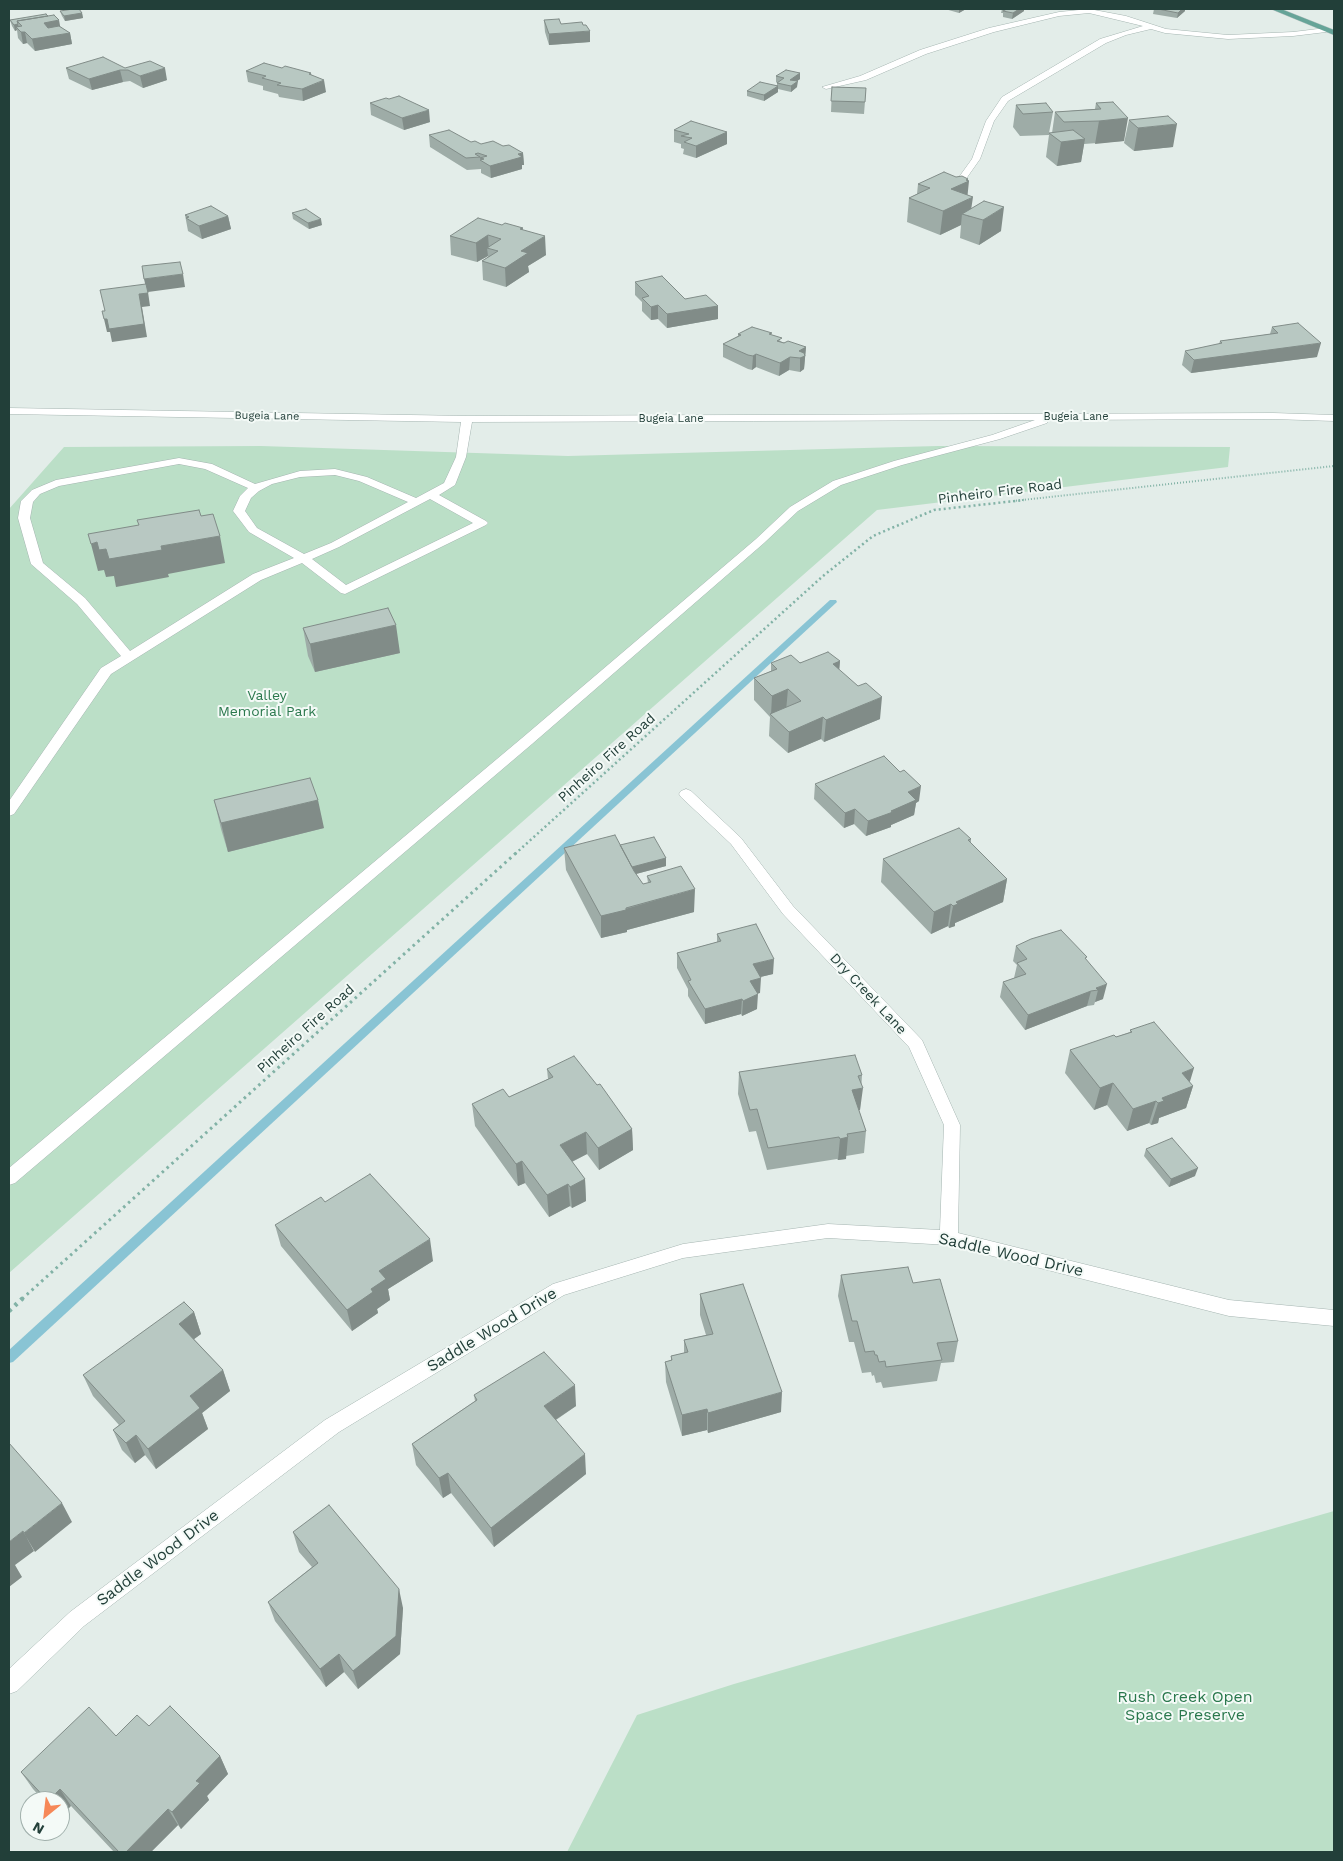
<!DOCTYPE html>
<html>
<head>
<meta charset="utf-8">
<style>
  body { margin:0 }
  #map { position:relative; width:1343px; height:1861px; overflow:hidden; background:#e3ede9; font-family:"Work Sans",sans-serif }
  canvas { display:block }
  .frame { position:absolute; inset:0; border:10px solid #223f39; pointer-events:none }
  .north { position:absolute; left:20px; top:1791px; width:50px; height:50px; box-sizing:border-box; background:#f4faf7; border:1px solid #a0afab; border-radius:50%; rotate:209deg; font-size:14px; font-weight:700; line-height:20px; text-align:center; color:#223f39 }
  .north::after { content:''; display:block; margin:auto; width:18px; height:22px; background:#f68858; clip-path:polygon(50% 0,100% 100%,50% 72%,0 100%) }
</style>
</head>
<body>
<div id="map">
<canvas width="1343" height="1861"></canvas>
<div class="frame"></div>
<div class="north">N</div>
</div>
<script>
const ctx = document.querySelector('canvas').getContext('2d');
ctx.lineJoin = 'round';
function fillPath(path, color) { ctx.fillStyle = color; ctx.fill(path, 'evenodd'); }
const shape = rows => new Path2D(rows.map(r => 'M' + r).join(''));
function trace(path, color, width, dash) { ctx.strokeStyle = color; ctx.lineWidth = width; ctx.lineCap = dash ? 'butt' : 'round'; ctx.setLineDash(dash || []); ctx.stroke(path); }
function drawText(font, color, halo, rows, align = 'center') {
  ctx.font = font + ' "Work Sans",sans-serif'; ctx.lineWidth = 4; ctx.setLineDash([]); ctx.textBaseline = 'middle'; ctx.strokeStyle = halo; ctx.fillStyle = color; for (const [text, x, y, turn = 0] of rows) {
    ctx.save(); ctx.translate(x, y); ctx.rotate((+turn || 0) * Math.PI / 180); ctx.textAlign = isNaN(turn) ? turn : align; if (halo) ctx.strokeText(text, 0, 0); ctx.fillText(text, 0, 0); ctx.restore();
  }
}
const green = shape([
  [261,446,568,456,938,446,1230,447,1228,467,877,510,9,1273,9,509,64,447],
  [1334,1511,1334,1852,567,1852,637,1715,734,1684]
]);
const stream = shape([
  [830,600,836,600,837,602,13,1362,9,1363,9,1350,830,600]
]);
const pathFar3 = shape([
  [1013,501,1334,466]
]);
const pathFar2 = shape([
  [515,854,823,576,873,536,934,510,1024,500]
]);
const pathFar1 = shape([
  [22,1299,516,853]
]);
const path = shape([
  [9,1311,23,1298]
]);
const minor = shape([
  [1089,9,1126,16,1166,29,1228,35,1293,32,1326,28,1330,30,1326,32,1293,36,1228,39,1165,33,1151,29,1126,35,1106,43,1008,101,994,121,980,159,961,186,958,187,954,184,972,159,986,121,1002,97,1100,39,1143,26,1089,13,1059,16,994,32,926,54,866,80,826,89,822,87,860,76,920,50,989,28,1059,12,1089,9],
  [9,408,467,416,1273,413,1334,415,1334,421,1273,419,1048,420,1047,423,1000,439,902,465,841,485,798,511,764,543,532,744,15,1183,9,1185,9,1168,522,738,756,539,790,507,833,481,894,461,992,435,1035,420,472,422,466,457,455,485,439,495,486,521,488,523,486,525,345,594,341,593,302,563,261,580,111,674,14,814,9,816,9,801,101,668,121,656,77,604,31,564,18,518,21,501,32,490,56,480,179,458,212,464,255,484,300,471,335,469,367,477,416,498,444,483,456,457,461,422,9,414,9,408],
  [179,464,205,469,248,488,240,496,233,511,249,532,294,558,253,574,130,651,85,598,43,563,30,518,33,502,40,494,59,486,179,464],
  [335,475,359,481,408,502,331,543,304,554,257,528,245,511,251,498,259,491,272,484,300,477,335,475],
  [430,499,473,523,346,585,312,559,339,547,430,499],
  [686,789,691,791,741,838,793,906,922,1040,960,1125,958,1233,1229,1300,1334,1310,1334,1326,1229,1316,949,1245,828,1238,683,1258,564,1295,339,1432,84,1626,17,1691,9,1694,9,1669,70,1612,325,1420,553,1284,683,1244,828,1224,940,1230,944,1125,909,1047,783,914,731,844,681,797,679,794,681,791,686,789]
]);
const major = shape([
  [1271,9,1281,9,1334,30,1334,35,1271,9]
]);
const wall = shape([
  [945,9,966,9,959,13],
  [1002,9,1024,9,1024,11,1012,19,1003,17,1003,13,1001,13],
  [1154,9,1185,9,1185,11,1177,18,1153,14],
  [60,11,82,13,83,18,65,21,62,16],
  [48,16,60,27,70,33,72,44,35,51,27,43,23,44,18,38,17,30,15,31,12,26,10,20],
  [544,20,561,24,590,42,549,45,545,32],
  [66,68,125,68,167,80,143,88,130,81,123,82,92,90,69,79],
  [246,71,312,75,326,92,303,101,279,97,278,94,263,90,263,86,248,82],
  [800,73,800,79,797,81,797,87,791,92,778,89,778,92,764,101,747,96,747,91,777,85,777,83,776,82,776,76],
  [832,87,866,88,864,114,831,112],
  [1113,102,1124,141,1084,144,1081,162,1057,166,1046,157,1049,135,1020,136,1013,127,1016,105,1053,112,1049,133,1052,133,1055,112,1095,109,1096,103],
  [370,103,430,122,404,130,371,115],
  [1129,120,1173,147,1134,151,1124,143],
  [674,130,727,132,727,144,696,158,683,154,684,149,681,148,681,144,674,142],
  [429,135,471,142,481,144,503,146,523,153,524,165,522,165,522,169,491,178,481,173,481,169,467,170,430,147],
  [956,177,968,179,967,195,971,208,1001,231,979,245,960,238,961,225,940,235,907,222,909,198,917,194,918,184],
  [292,213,322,225,309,229,293,219],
  [185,215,228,216,231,229,202,239,188,231],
  [502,225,523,228,523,230,546,255,528,266,529,272,506,287,483,280,482,261,488,257,488,256,477,262,451,255,450,236],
  [635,282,685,299,718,306,718,319,667,328,658,319,651,320,642,311,642,302,635,295],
  [1272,327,1317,357,1191,373,1182,365,1185,351,1219,344,1220,341,1270,334],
  [738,334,772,335,782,342,806,347,804,369,800,372,789,370,779,376,756,367,752,370,748,369,723,357,723,344,738,336],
  [303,628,400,653,315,672,308,656],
  [840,661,839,670,880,719,824,742,821,739,788,753,769,736,770,717,754,700,754,678,771,671,771,663],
  [815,784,919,801,916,803,914,815,891,825,891,827,866,836,854,824,844,828,814,799],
  [214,800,324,828,228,852,221,829],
  [971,839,971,843,1007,879,1003,902,955,923,955,926,949,928,948,926,931,934,881,882,883,859],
  [620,845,666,858,666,866,636,874,643,884,648,883,647,876,694,912,627,930,627,932,601,938,566,870,564,848],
  [717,934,773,974,760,977,760,993,757,993,757,1009,742,1016,741,1014,705,1024,688,996,688,989,677,968,677,953,717,942],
  [1016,946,1086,960,1103,999,1095,1002,1094,1005,1087,1006,1025,1030,1000,997,1003,982,1014,978,1017,965,1013,961],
  [1130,1030,1190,1083,1193,1086,1186,1108,1159,1118,1158,1123,1151,1125,1149,1123,1127,1131,1107,1105,1094,1110,1065,1073,1070,1050,1116,1037,1130,1032],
  [547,1069,597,1085,632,1129,633,1150,599,1170,587,1154,572,1162,585,1179,586,1201,572,1208,570,1206,549,1217,525,1183,518,1186,475,1126,472,1104,509,1097,548,1079],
  [739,1072,862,1075,860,1110,859,1110,866,1131,864,1153,846,1156,846,1159,838,1160,837,1159,767,1170,756,1131,749,1132,738,1094],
  [1146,1149,1195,1176,1169,1187,1144,1156],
  [325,1202,433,1261,388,1289,390,1300,377,1309,378,1313,352,1331,281,1246,275,1225],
  [841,1275,913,1283,958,1341,954,1362,941,1363,937,1381,883,1388,881,1382,876,1383,874,1375,872,1376,871,1372,862,1373,854,1342,849,1342,838,1296],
  [700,1294,781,1412,708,1433,707,1430,682,1436,666,1382,665,1362,671,1360,671,1356,684,1353,684,1340,706,1335,700,1315],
  [194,1312,201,1334,194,1339,223,1370,230,1391,202,1413,208,1429,156,1469,145,1455,135,1463,122,1450,113,1430,119,1425,93,1396,83,1375],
  [474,1395,576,1406,556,1420,586,1474,494,1547,451,1493,443,1498,416,1465,412,1444,475,1401],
  [293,1532,403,1608,400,1654,358,1689,344,1672,326,1687,275,1621,268,1602,312,1567,299,1552],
  [149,1726,220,1756,228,1774,207,1796,209,1800,181,1829,178,1825,151,1852,114,1852,71,1806,60,1801,44,1801,33,1789,21,1772,116,1736]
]);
const shadedWall = shape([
  [959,9,966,9,959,13],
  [1019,9,1024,9,1024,11,1012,19,1013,13],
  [1182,9,1185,9,1185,11,1177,18,1178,13],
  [82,13,83,18,65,21,64,16],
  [59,20,61,31,22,26],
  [18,24,19,30,16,27,17,30,15,31,14,25],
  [590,31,590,42,549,45,549,34],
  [21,32,25,32,27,43,23,44],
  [70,33,72,44,35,51,32,39],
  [165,68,167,80,143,88,140,76],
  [120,70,123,82,92,90,89,79],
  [311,73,313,85,324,80,326,92,303,101,302,89,309,74],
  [800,73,800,79,790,86,790,80],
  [798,81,797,87,791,92,791,86],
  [778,86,778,92,764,101,764,95],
  [429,110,430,122,404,130,402,118],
  [1128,118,1124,141,1095,144,1099,121],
  [1177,124,1173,147,1134,151,1138,128],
  [727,132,727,144,696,158,696,146],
  [1085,139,1081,162,1057,166,1061,142],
  [523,153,524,165,522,165,522,169,491,178,490,166],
  [968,179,968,181,969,181,967,200,973,197,970,217,962,214,961,225,940,235,943,211,951,189],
  [1004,207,1001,231,979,245,983,220],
  [228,216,231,229,202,239,199,226],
  [321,219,322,225,309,229,308,223],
  [488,235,489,249,487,248,488,256,477,262,476,243],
  [545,236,546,255,528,266,529,272,506,287,505,268,521,251],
  [183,274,185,287,148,292,150,306,142,307,147,337,112,342,110,332,107,332,104,319,107,319,139,294,147,292,144,279],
  [658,305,658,319,651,320,651,307],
  [718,306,718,319,667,328,667,314],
  [1321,343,1317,357,1191,373,1194,360],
  [806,347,804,369,800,372,800,358,799,351],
  [756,354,756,367,752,370,753,356],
  [790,357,789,370,779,376,780,363],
  [220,536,225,563,168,574,169,577,116,587,114,576,106,577,104,570,98,571,91,544,97,542,106,549,161,546],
  [396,625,400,653,315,672,310,644],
  [840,661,838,683,833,664],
  [788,689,786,711,771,715,772,696],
  [882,697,880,719,824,742,826,720],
  [823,717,821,739,788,753,789,732],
  [921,786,919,801,916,803,914,815,891,825,891,827,866,836,868,821,891,811,908,792],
  [318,800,324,828,228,852,221,823],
  [855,809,854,824,844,828,845,813],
  [666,858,666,866,632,875,632,867],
  [1007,879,1003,902,955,923,955,926,949,928,953,906,956,902],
  [695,889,694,912,627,930,627,932,601,938,601,916],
  [951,904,948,926,931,934,934,912],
  [774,959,773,974,752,979,753,964],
  [761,978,760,993,749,996,750,981],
  [1107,984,1103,999,1095,1002,1098,990,1096,988],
  [1091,991,1087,1006,1025,1030,1028,1015],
  [758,994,757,1009,742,1016,743,1001],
  [742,999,741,1014,705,1024,705,1009],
  [1194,1068,1188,1088,1193,1086,1186,1108,1159,1118,1158,1123,1151,1125,1158,1103,1182,1073],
  [1113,1083,1107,1105,1094,1110,1100,1088],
  [863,1088,860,1110,850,1111,852,1090],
  [1156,1101,1149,1123,1127,1131,1133,1109],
  [632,1129,633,1150,599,1170,598,1148],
  [586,1132,587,1154,561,1167,560,1145],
  [848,1137,846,1159,838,1160,840,1139],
  [522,1161,525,1183,518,1186,516,1164],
  [1198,1168,1195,1176,1169,1187,1171,1179],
  [585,1179,586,1201,572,1208,570,1187],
  [568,1184,570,1206,549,1217,547,1195],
  [430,1239,433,1261,388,1289,390,1300,377,1309,378,1313,352,1331,347,1310,371,1289,379,1271],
  [194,1312,201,1334,186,1345,179,1324],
  [223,1370,230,1391,202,1413,208,1429,156,1469,148,1449,190,1396],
  [575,1385,576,1406,546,1426,544,1406],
  [782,1392,781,1412,708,1433,708,1413],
  [707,1409,707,1430,682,1436,682,1415],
  [136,1435,145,1455,135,1463,126,1443],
  [585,1454,586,1474,494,1547,491,1528],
  [448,1473,451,1493,443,1498,439,1478],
  [62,1503,72,1522,35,1552,24,1533],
  [23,1531,34,1551,15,1565,22,1577,9,1587,9,1542],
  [399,1589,403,1608,400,1654,358,1689,353,1671],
  [339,1654,344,1672,326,1687,320,1669],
  [220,1756,228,1774,207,1796,209,1800,181,1829,172,1812,196,1781],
  [60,1789,71,1806,60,1817,60,1801,48,1801],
  [168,1809,178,1825,151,1852,126,1852]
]);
const building = shape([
  [73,9,79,9,82,13,64,16,60,11,73,9],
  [1007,9,1019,9,1013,13,1003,11,1007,9],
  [1158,9,1182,9,1178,13,1158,9],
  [46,14,48,16,17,21,18,24,14,25,10,20,46,14],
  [54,15,59,20,44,23,48,28,59,26,70,33,32,39,25,32,21,32,16,27,22,26,17,21,54,15],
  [559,19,561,24,582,22,583,25,586,25,590,31,549,34,544,20,559,19],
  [103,57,125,68,150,61,165,68,140,76,128,70,120,70,89,79,66,68,103,57],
  [264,63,282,68,285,66,311,73,309,74,324,80,302,89,277,85,281,83,262,78,266,76,246,71,264,63],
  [786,70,800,73,790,80,798,81,791,86,777,83,784,78,776,76,786,70],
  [760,82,778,86,764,95,747,91,760,82],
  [832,87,866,88,865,102,831,101,832,87],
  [399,96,429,110,402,118,370,103,386,98,389,99,399,96],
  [1113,102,1128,118,1099,121,1064,122,1055,112,1101,109,1096,103,1113,102],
  [1046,103,1053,112,1023,114,1016,105,1046,103],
  [1168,116,1177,124,1138,128,1129,120,1168,116],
  [691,121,727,132,696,146,684,142,692,138,681,136,689,134,674,130,691,121],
  [449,130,471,142,475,141,481,144,493,141,503,146,509,145,523,153,518,154,522,157,490,166,480,160,484,159,480,158,487,156,478,153,475,154,480,157,466,158,429,135,449,130],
  [1073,130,1085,139,1061,142,1049,133,1073,130],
  [944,172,956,177,962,176,968,179,966,180,969,181,951,189,973,197,943,211,909,198,930,188,918,184,944,172],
  [984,201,1004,207,983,220,962,214,984,201],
  [211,206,228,216,199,226,186,218,189,217,185,215,211,206],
  [306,209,321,219,308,223,292,213,306,209],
  [478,218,502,225,505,223,523,228,520,229,545,236,521,251,528,253,505,268,482,261,498,251,487,248,501,239,488,235,476,243,450,236,478,218],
  [180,262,183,274,144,279,142,266,180,262],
  [662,276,685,299,706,295,718,306,667,314,658,305,651,307,642,298,649,296,635,282,662,276],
  [146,284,148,293,139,294,144,324,109,329,107,319,104,319,102,311,105,311,100,290,146,284],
  [1298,323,1321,343,1194,360,1185,351,1222,343,1220,341,1278,333,1272,327,1298,323],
  [752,327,772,333,769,334,782,338,777,341,784,343,788,341,806,347,799,351,804,353,805,356,800,358,790,357,780,363,756,354,753,356,748,355,723,344,741,335,738,334,752,327],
  [199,510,201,516,213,514,220,536,161,546,162,550,109,559,106,549,99,550,97,542,91,544,88,534,139,525,137,520,199,510],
  [388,608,396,625,310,644,303,628,388,608],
  [828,652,840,661,833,664,858,686,866,683,882,697,826,720,823,717,789,732,770,714,801,701,788,689,772,696,754,678,777,669,771,663,791,655,800,663,828,652],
  [884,756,900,772,904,770,921,786,908,792,916,800,891,811,893,812,868,821,855,809,845,813,815,784,884,756],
  [310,778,318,800,221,823,214,800,310,778],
  [959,828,971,839,968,840,1007,879,956,902,958,904,953,906,951,904,934,912,883,859,959,828],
  [615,835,634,871,643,884,651,882,647,876,681,866,695,889,626,908,626,910,601,916,564,848,615,835],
  [654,837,666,858,632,867,620,845,654,837],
  [756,924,774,959,753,964,761,978,750,981,758,994,743,1001,742,999,705,1009,688,981,691,980,677,953,721,941,717,934,756,924],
  [1061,930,1087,957,1085,958,1107,984,1096,988,1098,990,1091,991,1028,1015,1003,982,1026,974,1017,963,1027,959,1016,946,1031,939,1061,930],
  [1154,1022,1194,1068,1182,1073,1193,1086,1162,1098,1164,1101,1158,1103,1156,1101,1133,1109,1113,1083,1100,1088,1070,1050,1114,1035,1116,1037,1132,1032,1130,1030,1154,1022],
  [855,1055,862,1075,858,1076,863,1088,852,1090,866,1131,847,1134,848,1137,840,1139,839,1137,768,1148,757,1109,750,1110,739,1072,855,1055],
  [574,1056,597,1085,600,1084,632,1129,598,1148,586,1132,560,1145,585,1179,570,1187,568,1184,547,1195,522,1161,516,1164,472,1104,503,1089,509,1097,553,1077,547,1069,574,1056],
  [1172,1138,1198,1168,1171,1179,1146,1149,1172,1138],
  [370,1174,430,1239,379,1271,386,1279,371,1289,373,1292,347,1310,275,1225,321,1197,325,1202,370,1174],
  [908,1267,913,1283,940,1279,958,1341,937,1343,942,1360,886,1367,885,1361,879,1362,877,1355,875,1355,874,1351,865,1352,857,1321,852,1321,841,1275,908,1267],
  [743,1284,782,1392,708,1413,707,1409,682,1415,665,1362,672,1360,671,1356,688,1352,684,1340,713,1334,700,1294,743,1284],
  [184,1302,194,1312,179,1324,223,1370,190,1396,200,1408,148,1449,136,1435,126,1443,113,1430,125,1421,83,1375,184,1302],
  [544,1352,575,1385,544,1406,585,1454,491,1528,448,1473,439,1478,412,1444,477,1400,474,1395,544,1352],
  [9,1443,62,1503,24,1533,23,1531,9,1542,9,1443],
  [329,1505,399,1589,396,1636,353,1671,339,1654,320,1669,268,1602,318,1563,293,1532,329,1505],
  [170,1706,220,1756,196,1781,200,1783,172,1812,168,1809,126,1852,119,1852,60,1789,48,1801,21,1772,89,1707,116,1736,137,1715,149,1726,170,1706]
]);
const farStreetnames = [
  ["Bugeia Lane",267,416,1],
  ["Bugeia Lane",1076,417],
  ["Bugeia Lane",671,419]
];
const streetNames = [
  ["Pinheiro Fire Road",1000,492,-7],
  ["Pinheiro Fire Road",607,758,-42],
  ["Dry Creek Lane",868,994,47],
  ["Pinheiro Fire Road",306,1029,-42]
];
const parkNames = [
  ["Valley",267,696],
  ["Memorial Park",267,712]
];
const nearStreetnames = [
  ["Saddle Wood Drive",1011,1255,13],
  ["Saddle Wood Drive",492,1330,-31],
  ["Saddle Wood Drive",158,1558,-37]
];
const nearParknames = [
  ["Rush Creek Open",1185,1697],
  ["Space Preserve",1185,1715]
];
fillPath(green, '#bbdfc7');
fillPath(stream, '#89c4d4');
trace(minor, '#a5b5b1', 1);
trace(major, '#c1c9c8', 1);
trace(pathFar3, '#82b2a6', 2, [1, 2]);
trace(pathFar2, '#82b2a6', 2.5, [2, 3]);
trace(pathFar1, '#82b2a6', 3, [2.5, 4]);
trace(path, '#82b2a6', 4.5, [3, 5]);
fillPath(minor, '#fff');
fillPath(major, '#66a498');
fillPath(wall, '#9eaca7');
fillPath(shadedWall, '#818c88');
fillPath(building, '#b8c8c2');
trace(building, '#818c88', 1);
drawText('11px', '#223f39', '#f4faf7', farStreetnames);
drawText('14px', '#223f39', '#f4faf7', streetNames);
drawText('14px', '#2a784d', '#f4faf7', parkNames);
drawText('16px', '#223f39', '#f4faf7', nearStreetnames);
drawText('16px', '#2a784d', '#f4faf7', nearParknames);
</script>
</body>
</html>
